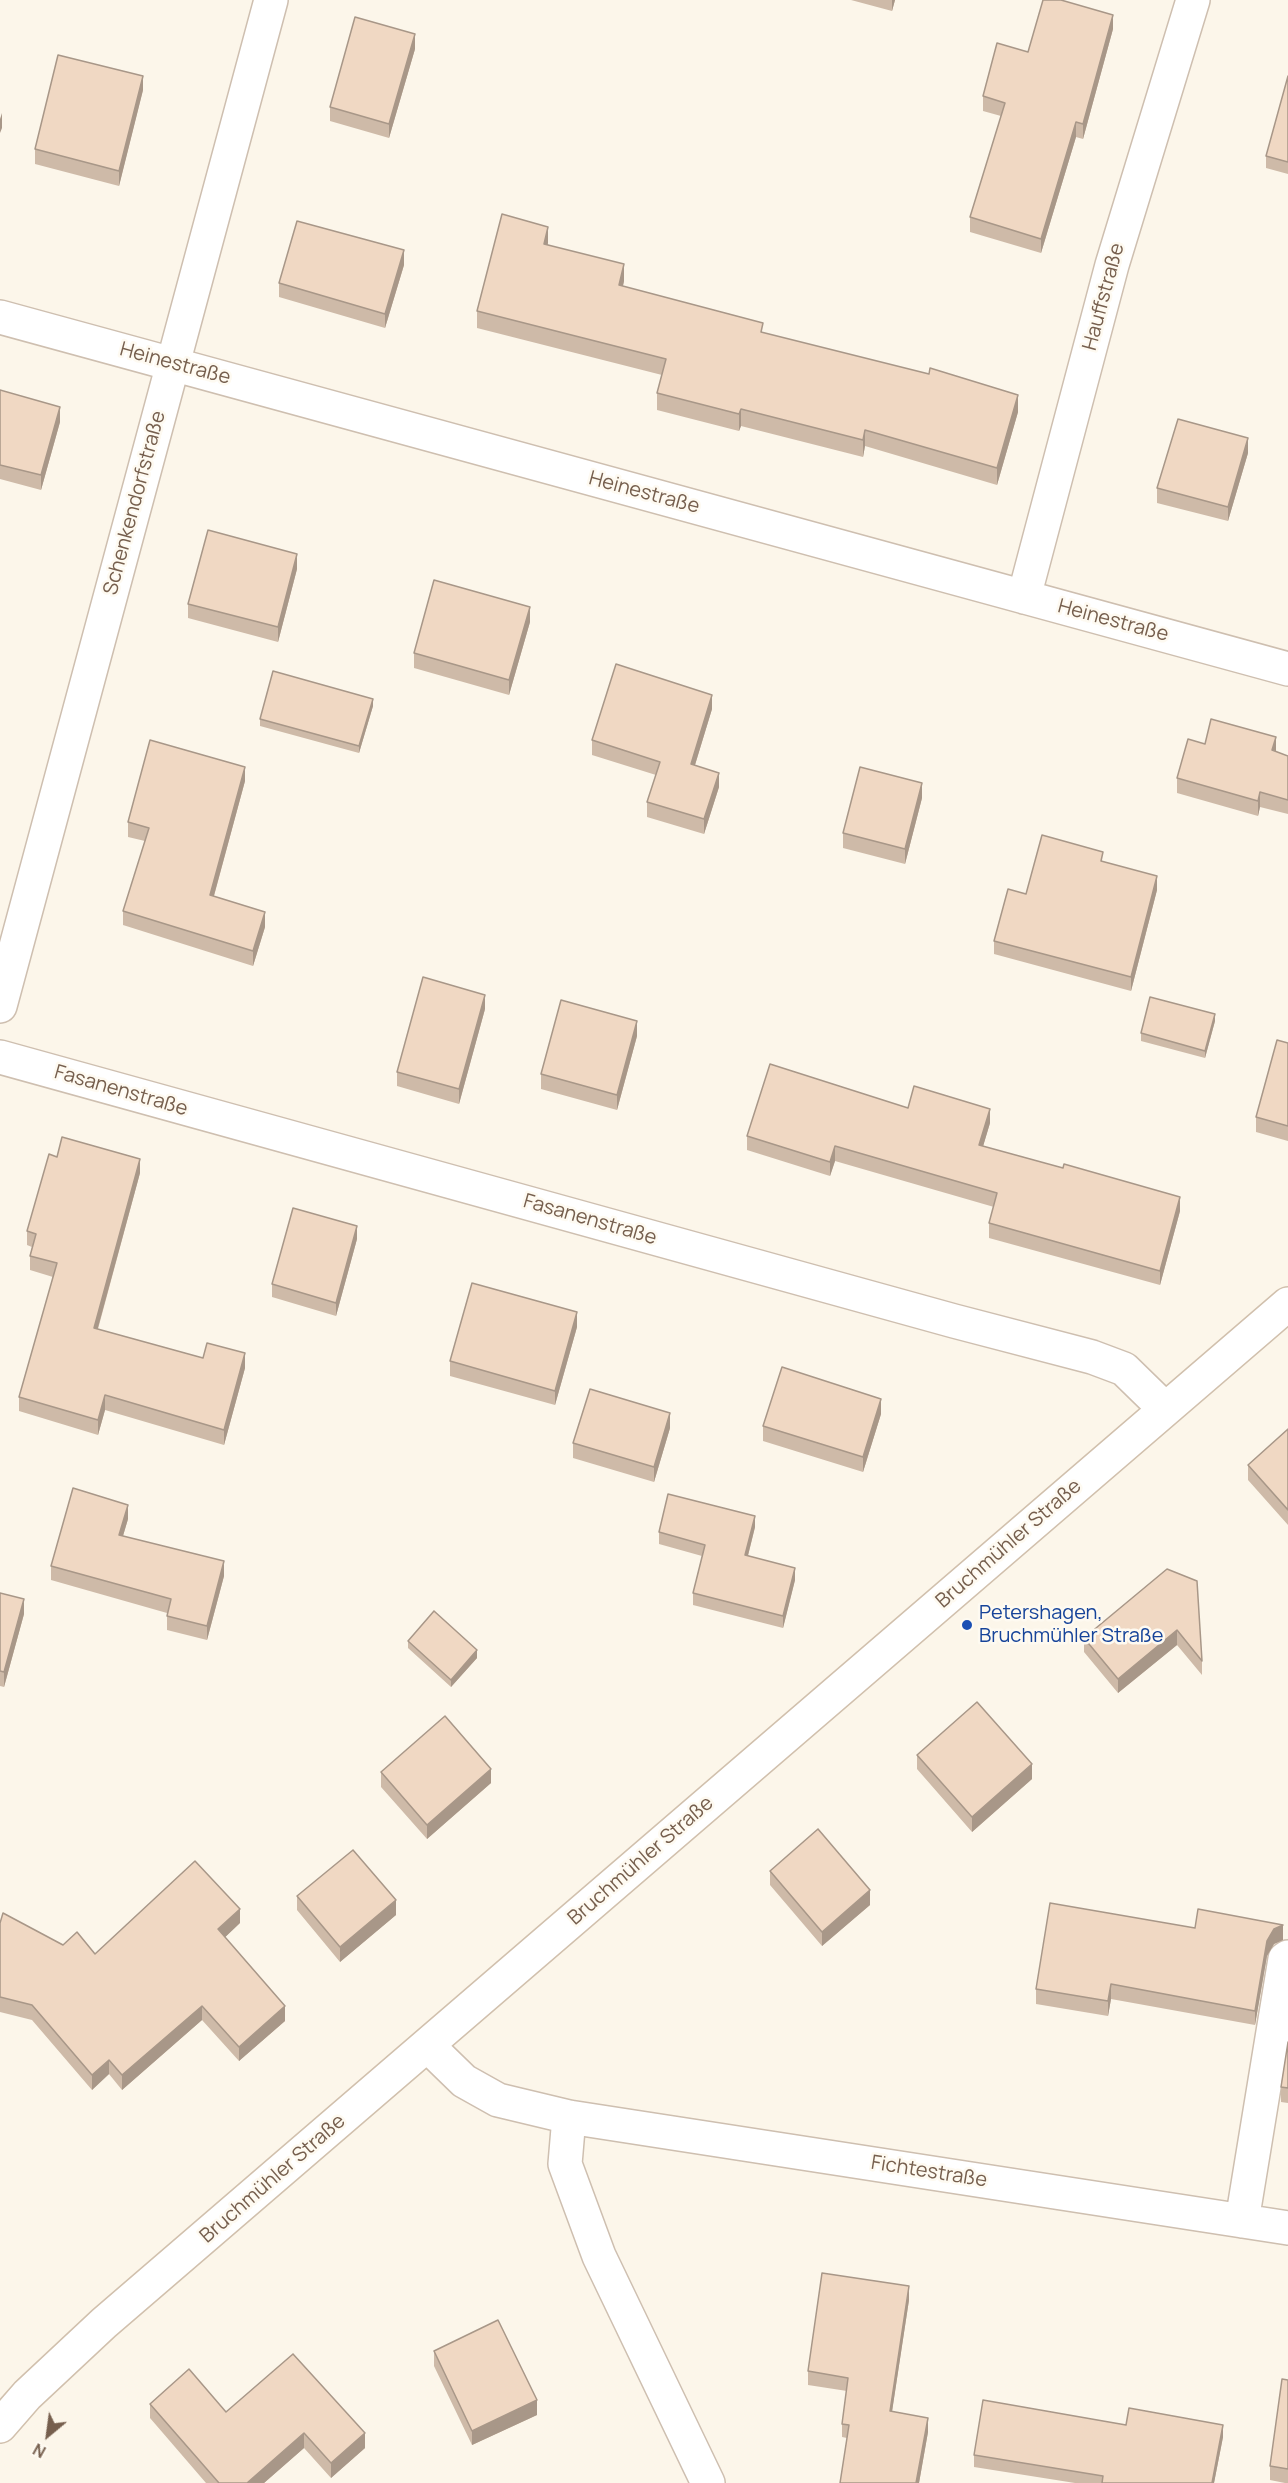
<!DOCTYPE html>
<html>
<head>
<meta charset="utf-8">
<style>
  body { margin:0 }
  #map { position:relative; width:1288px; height:2483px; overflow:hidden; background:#fcf6ea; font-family:Manrope,sans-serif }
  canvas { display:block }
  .north { position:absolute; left:18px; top:2405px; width:60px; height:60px; -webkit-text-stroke:4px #fefaf1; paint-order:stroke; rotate:209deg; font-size:16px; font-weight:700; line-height:24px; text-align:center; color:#765f4e }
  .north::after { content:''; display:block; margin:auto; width:21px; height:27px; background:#765f4e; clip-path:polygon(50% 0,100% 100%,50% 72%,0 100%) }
</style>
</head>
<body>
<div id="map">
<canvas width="1288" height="2483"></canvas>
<div class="north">N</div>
</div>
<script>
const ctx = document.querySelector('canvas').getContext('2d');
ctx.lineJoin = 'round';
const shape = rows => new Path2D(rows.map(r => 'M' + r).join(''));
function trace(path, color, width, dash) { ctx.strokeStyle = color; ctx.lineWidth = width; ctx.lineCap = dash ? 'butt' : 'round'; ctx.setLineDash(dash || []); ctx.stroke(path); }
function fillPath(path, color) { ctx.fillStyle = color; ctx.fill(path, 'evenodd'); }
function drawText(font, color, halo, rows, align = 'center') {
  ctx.font = font + ' Manrope,sans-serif'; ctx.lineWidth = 5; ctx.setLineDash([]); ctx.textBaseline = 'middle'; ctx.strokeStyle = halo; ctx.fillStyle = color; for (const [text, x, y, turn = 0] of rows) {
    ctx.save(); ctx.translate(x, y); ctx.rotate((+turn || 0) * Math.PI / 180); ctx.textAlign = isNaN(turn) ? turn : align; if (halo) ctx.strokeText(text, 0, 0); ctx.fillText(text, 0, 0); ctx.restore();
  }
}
const street = shape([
  [0,317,1288,669],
  [1024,597,1112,265,1193,0],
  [0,1006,271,0],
  [0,1057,954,1321,1092,1357,1124,1369,1165,1409],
  [428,2046,464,2081,498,2100,569,2117,1288,2228],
  [569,2117,565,2164,599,2256,708,2483],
  [1242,2221,1285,1959,1288,1957]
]);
const secondary = shape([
  [0,2426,27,2395,104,2323,1288,1304]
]);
const wall = shape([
  [851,0,895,0,892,11],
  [1113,29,1083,139,1076,137,1041,253,970,232,970,217,1001,116,983,111,983,96],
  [415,49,389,138,330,121,330,107],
  [1288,76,1288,174,1266,168,1266,156],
  [143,90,119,186,35,164,35,149],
  [548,243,548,245,624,281,623,286,763,333,1018,412,997,485,865,446,863,457,741,426,739,431,657,410,657,393,662,375,477,328,477,311],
  [404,265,385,328,279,297,279,283],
  [0,390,60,422,41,490,0,479],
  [1248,453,1228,521,1157,503,1157,488],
  [297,569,278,642,188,618,188,604],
  [530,622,509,695,414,668,414,653],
  [373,706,359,753,260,726,260,719],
  [712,709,695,765,719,787,704,834,647,817,647,802,656,775,592,755,592,740],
  [1205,744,1276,752,1288,756,1288,814,1260,807,1258,816,1177,793,1177,778],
  [245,781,214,896,265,927,253,966,123,925,123,911,145,841,128,837,128,822],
  [922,798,905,864,843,848,843,833],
  [1103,861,1157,890,1131,991,994,954,994,941,1026,894],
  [485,1009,459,1104,397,1086,397,1072],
  [1215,1021,1205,1058,1141,1041,1141,1033],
  [637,1036,617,1110,541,1089,541,1074],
  [1288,1043,1288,1141,1256,1132,1256,1117],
  [908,1108,990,1123,983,1146,1180,1211,1160,1285,989,1238,989,1223,994,1207,835,1161,830,1176,747,1150,747,1136],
  [57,1157,140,1173,98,1329,203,1358,245,1368,224,1445,105,1410,98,1435,19,1411,19,1397,53,1277,30,1270,30,1256,32,1247,27,1245,27,1231],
  [357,1239,336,1316,272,1297,272,1284],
  [577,1327,555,1405,450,1376,450,1361],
  [881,1414,863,1472,763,1441,763,1426],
  [670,1428,654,1482,573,1458,573,1443],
  [1288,1429,1288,1525,1248,1480,1248,1465],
  [128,1519,123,1536,224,1576,207,1640,167,1630,167,1613,51,1580,51,1566],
  [755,1527,748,1556,795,1580,783,1628,693,1605,693,1593,702,1556,659,1544,659,1532],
  [1167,1569,1202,1661,1202,1675,1177,1645,1118,1693,1084,1652,1084,1638],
  [0,1593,24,1614,4,1687,0,1686],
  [408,1641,477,1658,451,1687,408,1648],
  [917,1755,1032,1779,972,1832,917,1769],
  [381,1772,491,1783,427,1839,381,1787],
  [770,1871,870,1905,822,1946,770,1885],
  [297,1896,396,1915,340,1962,297,1910],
  [0,1923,63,1945,95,1954,240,1923,225,1937,285,2021,239,2061,202,2020,122,2090,109,2074,92,2090,32,2020,0,2012],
  [1195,1928,1283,1940,1274,1944,1267,1956,1255,2025,1111,1999,1108,2016,1036,2004,1036,1989],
  [1288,2042,1288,2103,1281,2102,1281,2087],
  [909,2300,892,2411,928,2432,919,2483,840,2483,847,2438,842,2437,842,2424,847,2391,808,2385,808,2371],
  [434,2351,537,2415,472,2445,434,2366],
  [1288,2380,1288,2483,1285,2483,1270,2480,1270,2466],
  [150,2404,226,2412,365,2448,331,2478,304,2448,264,2483,206,2483,150,2418],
  [1126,2425,1223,2437,1214,2483,1075,2483,974,2467,974,2455]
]);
const shadedWall = shape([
  [892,0,895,0,892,11],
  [1113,15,1113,29,1083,139,1083,124],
  [415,34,415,49,389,138,389,124],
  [143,76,143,90,119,186,119,171],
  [2,113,2,128,0,133,0,119],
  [1076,122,1076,137,1041,253,1041,239],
  [548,227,548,243,544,261,544,244],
  [404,250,404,265,385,328,385,314],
  [624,264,624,281,619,302,619,285],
  [1018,395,1018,412,997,485,997,468],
  [60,407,60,422,41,490,41,475],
  [741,409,741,426,739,431,739,414],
  [865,430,865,446,863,457,863,440],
  [1248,438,1248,453,1228,521,1228,507],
  [297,554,297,569,278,642,278,627],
  [530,607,530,622,509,695,509,680],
  [712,695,712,709,691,778,691,764],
  [373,699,373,706,359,753,359,746],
  [1276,737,1276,752,1272,750],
  [245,767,245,781,210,910,210,895],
  [719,773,719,787,704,834,704,819],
  [922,783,922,798,905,864,905,849],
  [1260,792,1260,807,1258,816,1258,801],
  [1157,876,1157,890,1131,991,1131,977],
  [265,912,265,927,253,966,253,951],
  [485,995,485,1009,459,1104,459,1089],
  [1215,1014,1215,1021,1205,1058,1205,1051],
  [637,1021,637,1036,617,1110,617,1095],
  [990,1109,990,1123,979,1160,979,1145],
  [835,1146,835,1161,830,1176,830,1162],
  [140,1159,140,1173,94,1342,94,1328],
  [1180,1197,1180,1211,1160,1285,1160,1271],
  [357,1226,357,1239,336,1316,336,1303],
  [577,1312,577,1327,555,1405,555,1391],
  [245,1353,245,1368,224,1445,224,1430],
  [105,1395,105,1410,98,1435,98,1420],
  [881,1399,881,1414,863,1472,863,1457],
  [670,1413,670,1428,654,1482,654,1467],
  [128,1505,128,1519,119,1549,119,1535],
  [755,1516,755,1527,745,1567,745,1555],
  [224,1561,224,1576,207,1640,207,1626],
  [795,1568,795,1580,783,1628,783,1616],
  [24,1599,24,1614,4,1687,4,1672],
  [1177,1630,1177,1645,1118,1693,1118,1679],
  [477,1650,477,1658,451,1687,451,1680],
  [1032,1764,1032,1779,972,1832,972,1817],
  [491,1769,491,1783,427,1839,427,1825],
  [870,1890,870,1905,822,1946,822,1932],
  [396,1900,396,1915,340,1962,340,1947],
  [240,1909,240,1923,218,1944,218,1929],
  [1283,1925,1283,1940,1274,1944,1267,1956,1255,2025,1255,2011,1267,1941,1274,1929],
  [1111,1984,1111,1999,1108,2016,1108,2001],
  [202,2006,202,2020,122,2090,122,2075],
  [285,2006,285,2021,239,2061,239,2047],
  [109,2060,109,2074,92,2090,92,2075],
  [909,2286,909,2300,890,2425,890,2411],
  [537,2400,537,2415,472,2445,472,2431],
  [928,2418,928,2432,919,2483,916,2483],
  [1223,2425,1223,2437,1214,2483,1212,2483],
  [304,2433,304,2448,264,2483,247,2483],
  [365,2433,365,2448,331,2478,331,2463]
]);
const building = shape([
  [1043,0,1061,0,1113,15,1083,124,1076,122,1041,239,970,217,1005,103,983,96,997,43,1028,52,1043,0],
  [355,17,415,34,389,124,330,107,355,17],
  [58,55,143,76,119,171,35,149,58,55],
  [1288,76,1288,162,1266,156,1288,76],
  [502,214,548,227,544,244,624,264,619,285,763,323,761,332,929,374,930,368,1018,395,997,468,865,430,863,440,741,409,739,414,657,393,666,359,477,311,502,214],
  [297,221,404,250,385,314,279,283,297,221],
  [0,390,60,407,41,475,0,465,0,390],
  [1178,419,1248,438,1228,507,1157,488,1178,419],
  [208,530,297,554,278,627,188,604,208,530],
  [434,580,530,607,509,680,414,653,434,580],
  [616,664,712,695,691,764,719,773,704,819,647,802,660,762,592,740,616,664],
  [273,671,373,699,359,746,260,719,273,671],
  [1211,719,1276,737,1272,750,1288,756,1288,800,1260,792,1258,801,1177,778,1188,739,1205,744,1211,719],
  [150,740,245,767,210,895,265,912,253,951,123,911,149,828,128,822,150,740],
  [860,767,922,783,905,849,843,833,860,767],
  [1042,835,1103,852,1101,861,1157,876,1131,977,994,941,1008,889,1026,894,1042,835],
  [423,977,485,995,459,1089,397,1072,423,977],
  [1150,997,1215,1014,1205,1051,1141,1033,1150,997],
  [561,1000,637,1021,617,1095,541,1074,561,1000],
  [1277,1040,1288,1043,1288,1126,1256,1117,1277,1040],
  [770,1064,908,1108,914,1086,990,1109,979,1145,1063,1168,1064,1164,1180,1197,1160,1271,989,1223,997,1193,835,1146,830,1162,747,1136,770,1064],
  [62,1137,140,1159,94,1328,203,1358,207,1343,245,1353,224,1430,105,1395,98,1420,19,1397,57,1263,30,1256,36,1234,27,1231,49,1154,57,1157,62,1137],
  [293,1208,357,1226,336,1303,272,1284,293,1208],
  [472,1283,577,1312,555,1391,450,1361,472,1283],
  [782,1367,881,1399,863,1457,763,1426,782,1367],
  [590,1389,670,1413,654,1467,573,1443,590,1389],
  [1288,1429,1288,1510,1248,1465,1288,1429],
  [73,1488,128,1505,119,1535,224,1561,207,1626,167,1616,171,1599,51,1566,73,1488],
  [668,1494,755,1516,745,1555,795,1568,783,1616,693,1593,705,1545,659,1532,668,1494],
  [1167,1569,1197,1581,1202,1661,1177,1630,1118,1679,1084,1638,1167,1569],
  [0,1593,24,1599,4,1672,0,1671,0,1593],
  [434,1611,477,1650,451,1680,408,1641,434,1611],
  [977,1702,1032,1764,972,1817,917,1755,977,1702],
  [445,1716,491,1769,427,1825,381,1772,445,1716],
  [818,1829,870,1890,822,1932,770,1871,818,1829],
  [353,1850,396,1900,340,1947,297,1896,353,1850],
  [195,1861,240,1909,218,1929,285,2006,239,2047,202,2006,122,2075,109,2060,92,2075,32,2005,0,1997,0,1923,3,1913,63,1945,77,1932,95,1954,195,1861],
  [1050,1903,1195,1928,1198,1909,1283,1925,1274,1929,1267,1941,1255,2011,1111,1984,1108,2001,1036,1989,1050,1903],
  [1288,2042,1288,2088,1281,2087,1288,2042],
  [822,2273,909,2286,890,2411,928,2418,916,2483,840,2483,849,2425,842,2424,848,2378,808,2371,822,2273],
  [498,2320,537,2400,472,2431,434,2351,498,2320],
  [293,2354,365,2433,331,2463,304,2433,247,2483,219,2483,150,2404,189,2369,226,2412,293,2354],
  [1282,2379,1288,2380,1288,2469,1270,2466,1282,2379],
  [983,2400,1126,2425,1129,2408,1223,2425,1212,2483,1102,2483,1103,2476,974,2455,983,2400]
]);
const markers = [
  [967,1625,6,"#1a4fb4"]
];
const streetNames = [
  ["Hauffstraße",1104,297,-75],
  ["Heinestraße",175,364,15],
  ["Heinestraße",644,493,15],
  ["Schenkendorfstraße",135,503,-75],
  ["Heinestraße",1113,621,15],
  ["Fasanenstraße",121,1091,16],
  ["Fasanenstraße",590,1220,16],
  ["Bruchmühler Straße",1009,1544,-41],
  ["Bruchmühler Straße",641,1861,-41],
  ["Fichtestraße",929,2172,9],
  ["Bruchmühler Straße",273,2179,-41]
];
const transitNames = [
  ["Petershagen,",979,1613],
  ["Bruchmühler Straße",979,1636]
];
trace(street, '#cebfb0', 36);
trace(secondary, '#d1c0ad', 36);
trace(street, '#fff', 33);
trace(secondary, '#fff', 33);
fillPath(wall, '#cebaa8');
fillPath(shadedWall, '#a89788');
fillPath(building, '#f0d8c3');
trace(building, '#a89788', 1.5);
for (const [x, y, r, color] of markers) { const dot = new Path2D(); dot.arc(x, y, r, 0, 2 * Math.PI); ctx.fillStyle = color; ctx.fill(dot); trace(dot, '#fefaf1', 2); }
drawText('20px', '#765f4e', '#fefaf1', streetNames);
drawText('20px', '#164399', '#fefaf1', transitNames, 'left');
</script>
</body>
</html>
